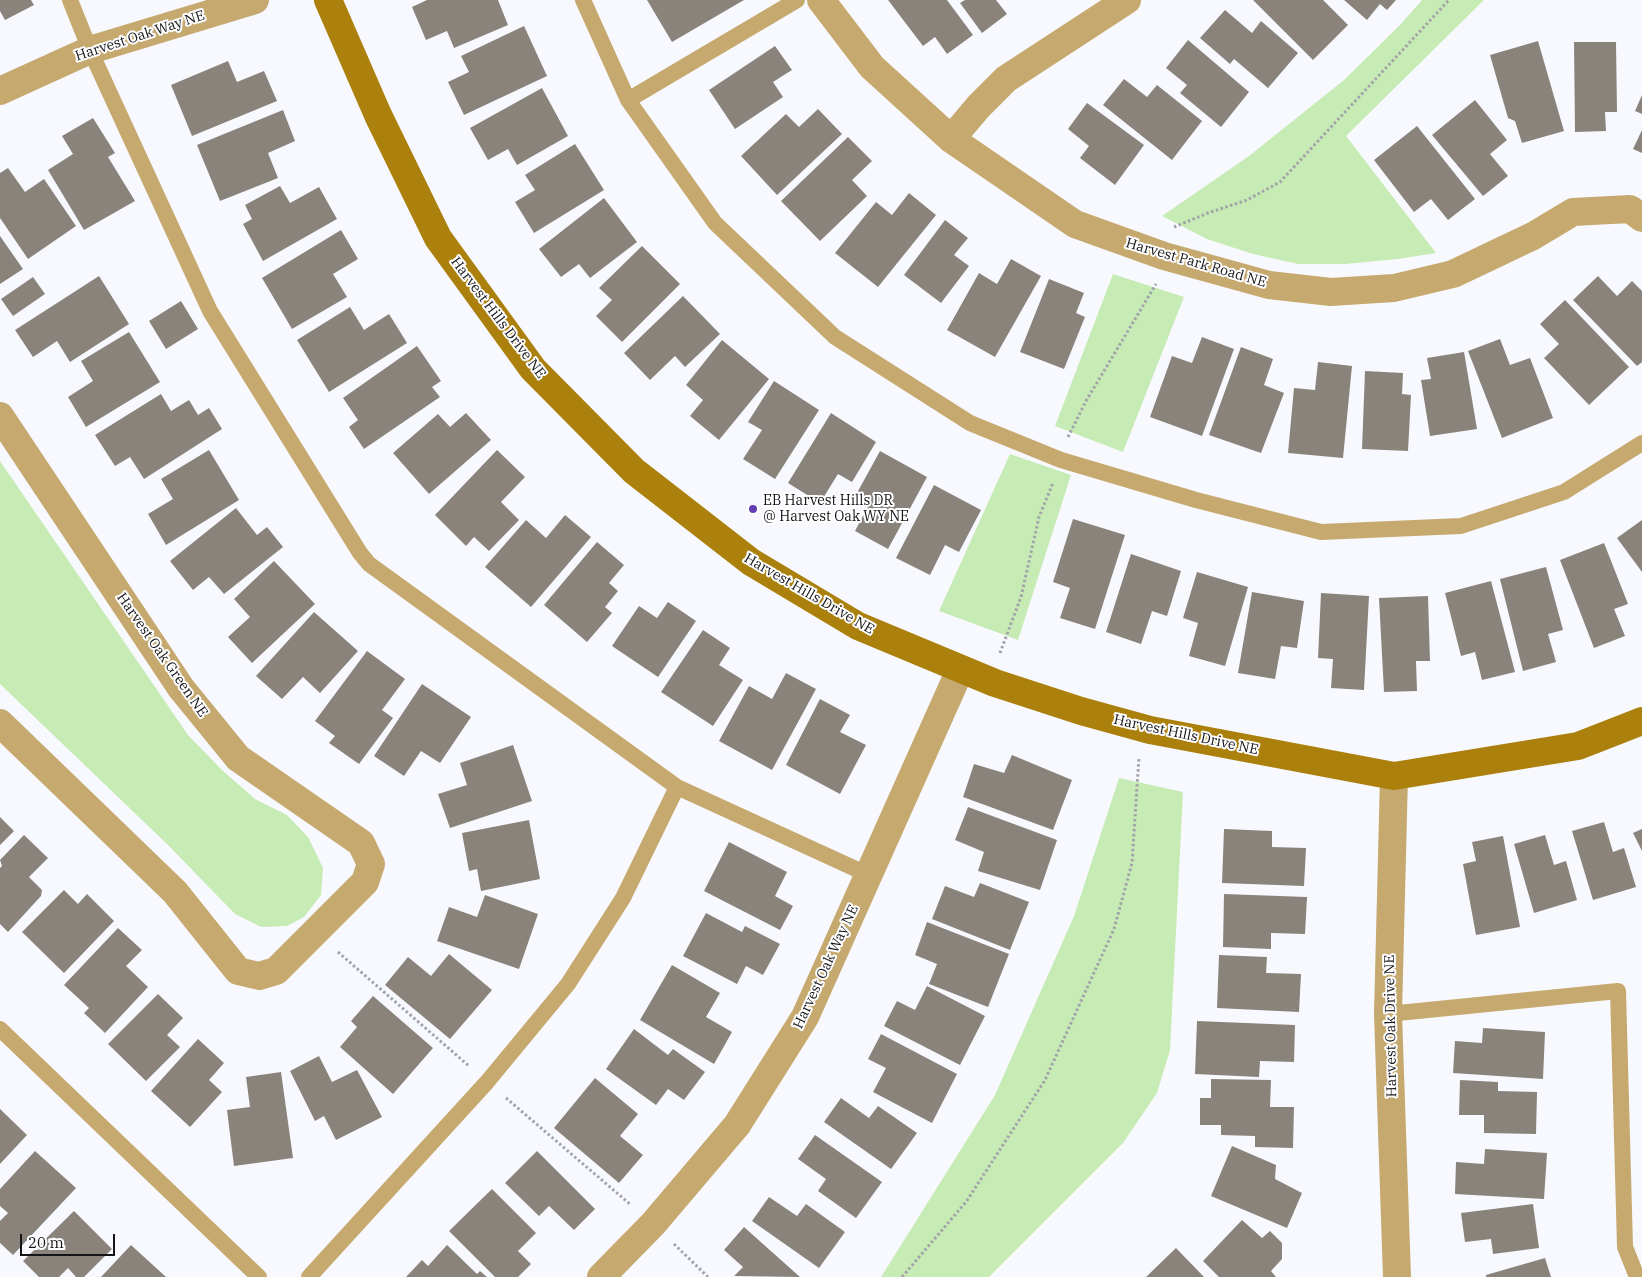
<!DOCTYPE html>
<html>
<head>
<meta charset="utf-8">
<style>
  body { margin:0 }
  #map { position:relative; width:1642px; height:1277px; overflow:hidden; background:#f8f9ff; font-family:"IBM Plex Serif",serif }
  canvas { display:block }
  .scale { position:absolute; left:20px; top:1234px; width:95px; height:22px; box-sizing:border-box; border:2px solid #151519; border-top:0; padding-left:6px; font-size:15px; line-height:18px; white-space:nowrap; color:#151519; -webkit-text-stroke:4px #fff; paint-order:stroke }
</style>
</head>
<body>
<div id="map">
<canvas width="1642" height="1277"></canvas>
<div class="scale">20 m</div>
</div>
<script>
const ctx = document.querySelector('canvas').getContext('2d');
ctx.lineJoin = 'round';
function fillPath(path, color) { ctx.fillStyle = color; ctx.fill(path, 'evenodd'); }
const shape = rows => new Path2D(rows.map(r => 'M' + r).join(''));
function trace(path, color, width, dash) { ctx.strokeStyle = color; ctx.lineWidth = width; ctx.lineCap = dash ? 'butt' : 'round'; ctx.setLineDash(dash || []); ctx.stroke(path); }
function drawText(font, color, halo, rows, align = 'center') {
  ctx.font = font + ' "IBM Plex Serif",serif'; ctx.lineWidth = 4; ctx.setLineDash([]); ctx.textBaseline = 'middle'; ctx.strokeStyle = halo; ctx.fillStyle = color; for (const [text, x, y, turn = 0] of rows) {
    ctx.save(); ctx.translate(x, y); ctx.rotate((+turn || 0) * Math.PI / 180); ctx.textAlign = isNaN(turn) ? turn : align; if (halo) ctx.strokeText(text, 0, 0); ctx.fillText(text, 0, 0); ctx.restore();
  }
}
const green = shape([
  [1422,0,1484,0,1346,136,1436,253,1398,259,1345,264,1298,264,1253,254,1207,239,1162,216,1249,156,1344,80,1400,25],
  [1113,274,1184,297,1123,452,1055,426],
  [1010,454,1071,475,1018,640,939,611],
  [0,461,188,735,222,770,255,799,287,815,308,837,323,868,321,895,304,917,287,926,261,927,235,914,167,844,0,684],
  [1119,778,1183,792,1170,1050,1157,1093,1123,1143,989,1277,881,1277,995,1095,1074,916]
]);
const building = shape([
  [0,0,31,0,34,5,5,20,0,11],
  [427,0,498,0,508,25,454,48,447,31,426,40,412,7],
  [647,0,744,0,672,42],
  [888,0,947,0,973,35,947,54,935,37,923,46],
  [965,0,996,0,1007,14,982,33,960,3],
  [1253,0,1323,0,1348,25,1313,60],
  [1344,0,1396,0,1387,10,1380,4,1367,20],
  [1225,10,1252,33,1261,21,1298,53,1268,88,1234,59,1230,64,1200,38],
  [524,26,547,76,464,115,448,82,469,72,461,56],
  [1188,40,1249,92,1221,127,1180,93,1187,85,1166,68],
  [1538,41,1564,131,1522,143,1515,121,1508,118,1490,55],
  [1574,42,1616,42,1617,112,1605,112,1606,131,1575,132],
  [775,46,792,70,773,82,783,97,735,129,709,90],
  [228,61,237,82,264,71,277,101,192,136,171,85],
  [1124,79,1147,97,1157,85,1202,121,1172,160,1103,105],
  [542,88,568,136,517,165,508,149,488,160,470,128],
  [1642,95,1642,114,1635,111],
  [1475,100,1507,140,1490,154,1508,176,1483,196,1432,135],
  [1087,103,1144,145,1115,185,1080,158,1089,146,1068,129],
  [818,109,842,134,777,195,741,156,786,114,799,127],
  [283,110,295,141,268,153,278,178,220,201,197,145],
  [93,118,115,153,108,157,135,201,84,230,48,170,73,154,62,136],
  [1417,126,1475,199,1448,220,1431,199,1414,212,1374,160],
  [1642,130,1642,153,1633,149],
  [848,137,872,161,852,180,867,196,820,241,781,201],
  [575,144,604,190,534,233,515,202,535,190,525,175],
  [8,168,25,192,44,179,76,226,28,259,0,218,0,173],
  [280,186,290,203,319,187,337,219,263,261,243,224,252,219,245,205],
  [909,193,936,215,878,287,835,253,876,202,892,215],
  [604,198,637,242,590,278,579,264,561,277,539,249],
  [945,220,968,238,954,255,969,266,941,303,904,275],
  [341,230,358,259,333,274,347,297,292,329,262,278],
  [0,236,23,269,0,284],
  [642,246,680,284,622,342,596,316,612,300,599,288],
  [1011,259,1041,276,995,357,947,330,979,273,997,284],
  [99,276,129,324,70,362,57,341,33,357,15,330],
  [1598,276,1617,296,1632,281,1642,291,1642,362,1637,366,1573,300],
  [33,277,45,294,13,316,1,299],
  [1049,279,1084,293,1076,313,1085,317,1064,369,1020,352],
  [683,296,720,334,685,367,675,356,650,380,624,353],
  [1565,300,1629,367,1589,405,1544,358,1559,344,1540,324],
  [181,301,198,329,166,349,149,321],
  [350,307,364,330,389,314,407,343,329,392,297,340],
  [129,332,160,382,86,427,68,397,93,381,81,361],
  [1202,337,1234,349,1202,436,1150,417,1172,356,1192,363],
  [1500,339,1510,365,1530,358,1553,418,1502,438,1468,351],
  [722,340,769,379,719,440,690,416,703,400,686,385],
  [417,346,441,381,432,387,440,397,364,449,349,427,358,420,343,398],
  [1241,347,1273,359,1264,385,1284,393,1261,453,1209,435],
  [1464,352,1477,429,1430,436,1421,380,1431,379,1427,358],
  [1318,362,1352,366,1343,458,1288,453,1294,388,1315,390],
  [1365,371,1403,373,1402,394,1411,395,1408,451,1362,449],
  [774,381,819,410,775,479,743,459,762,430,748,422],
  [161,394,171,411,189,400,198,415,209,408,222,429,144,479,130,457,115,466,95,435],
  [466,413,491,440,429,494,393,453,438,414,450,427],
  [831,413,876,442,852,482,838,474,820,503,788,483],
  [209,450,239,500,166,545,148,514,173,499,161,479],
  [497,450,525,477,501,502,519,520,489,551,474,537,466,546,435,515],
  [880,451,927,477,888,549,855,531,871,501,857,493],
  [934,485,981,510,959,552,945,545,930,575,896,558],
  [236,508,257,535,267,527,283,547,224,594,209,577,193,590,170,561],
  [565,515,591,537,531,607,485,567,526,520,546,538],
  [1073,519,1125,535,1095,629,1060,618,1070,588,1053,582],
  [1642,520,1642,572,1617,538],
  [597,542,624,565,609,583,618,591,605,607,612,613,587,642,544,605],
  [1604,543,1628,604,1614,609,1625,636,1594,648,1560,560],
  [1131,554,1181,571,1167,616,1152,611,1141,644,1106,632],
  [274,561,315,604,252,663,228,637,250,617,234,599],
  [1546,567,1563,630,1548,634,1556,662,1523,671,1500,579],
  [1197,572,1248,587,1225,666,1189,656,1198,623,1183,618],
  [1491,581,1515,672,1482,680,1475,652,1461,656,1445,593],
  [1252,592,1304,601,1297,648,1281,646,1275,679,1238,673],
  [1321,593,1369,596,1364,690,1331,688,1333,659,1318,658],
  [1428,596,1430,661,1416,661,1417,691,1384,692,1379,598],
  [668,602,696,621,658,677,612,646,639,606,657,618],
  [314,612,358,651,320,693,303,677,282,699,256,676],
  [703,630,730,648,719,665,743,680,713,726,661,692],
  [367,651,405,679,382,710,393,718,359,764,329,743,335,736,315,721],
  [786,673,816,689,772,770,719,741,749,686,772,699],
  [422,684,471,717,440,763,421,751,404,776,374,756],
  [820,699,850,715,840,732,866,745,840,794,786,765],
  [513,745,532,801,450,828,438,794,467,785,460,763],
  [1012,755,1072,780,1053,830,963,797,974,764,1004,773],
  [968,807,1057,840,1040,890,978,871,984,852,955,840],
  [0,817,14,831,0,845],
  [529,820,540,879,481,891,477,869,469,871,462,833],
  [1604,822,1613,852,1624,848,1636,887,1593,900,1572,831],
  [1224,829,1272,831,1272,847,1306,848,1304,886,1222,883],
  [1642,829,1642,851,1633,833],
  [24,835,48,858,29,877,42,890,41,896,8,932,0,924,0,868,2,866,0,860],
  [1545,835,1554,865,1566,861,1577,900,1534,913,1514,844],
  [1503,836,1520,927,1476,935,1463,864,1476,861,1472,842],
  [729,842,787,872,775,896,793,906,780,930,704,891],
  [980,883,1029,902,1010,950,932,919,945,886,974,897],
  [64,890,78,904,87,894,114,921,64,973,22,932],
  [1224,894,1307,897,1305,934,1271,933,1271,949,1223,947],
  [485,895,538,914,519,969,437,941,449,907,477,917],
  [706,913,742,932,745,926,780,944,763,975,746,966,737,984,683,956],
  [927,922,1009,954,988,1007,929,984,937,964,915,955],
  [118,928,142,950,126,966,148,987,105,1033,84,1013,89,1008,64,985],
  [449,954,492,990,450,1039,385,985,408,957,431,976],
  [1219,955,1267,957,1266,973,1301,974,1299,1012,1217,1008],
  [672,965,720,993,706,1017,732,1032,714,1064,640,1020],
  [927,986,985,1016,960,1065,884,1026,897,1001,915,1010],
  [158,994,183,1018,167,1035,180,1047,146,1081,108,1044],
  [373,996,433,1048,393,1094,340,1047,357,1027,351,1021],
  [1197,1021,1295,1025,1294,1062,1260,1061,1259,1077,1195,1074],
  [1483,1028,1545,1032,1543,1079,1453,1073,1455,1041,1482,1043],
  [634,1029,668,1055,673,1049,705,1072,684,1100,668,1089,656,1105,606,1069],
  [881,1034,957,1074,932,1123,873,1092,886,1068,868,1059],
  [198,1039,224,1063,209,1080,222,1092,190,1127,151,1091],
  [319,1056,332,1082,357,1070,382,1117,336,1140,324,1116,315,1121,290,1071],
  [281,1072,293,1158,234,1166,227,1110,250,1107,246,1077],
  [595,1078,638,1114,620,1136,643,1155,619,1183,554,1128],
  [1211,1079,1271,1080,1270,1107,1294,1107,1293,1148,1255,1147,1255,1136,1221,1135,1221,1125,1200,1125,1200,1098,1211,1098],
  [1460,1080,1498,1082,1498,1091,1537,1092,1536,1134,1484,1133,1484,1115,1459,1115],
  [841,1098,869,1118,878,1106,917,1133,891,1169,824,1122],
  [0,1109,27,1135,0,1164],
  [815,1135,882,1182,856,1218,818,1191,826,1179,798,1159],
  [1232,1146,1276,1165,1275,1179,1302,1193,1287,1228,1211,1196],
  [1485,1149,1547,1153,1544,1199,1455,1194,1456,1162,1484,1164],
  [35,1151,76,1188,13,1255,0,1243,0,1221,8,1213,0,1206,0,1189],
  [537,1151,595,1209,574,1230,549,1206,539,1216,505,1183],
  [492,1189,536,1233,518,1251,531,1264,518,1277,495,1277,449,1231],
  [769,1197,797,1216,806,1204,845,1232,819,1268,752,1221],
  [1533,1204,1539,1248,1493,1254,1491,1239,1465,1242,1461,1213],
  [74,1211,112,1249,84,1277,76,1277,68,1268,59,1277,39,1277,23,1261],
  [1242,1220,1262,1238,1270,1231,1282,1243,1282,1259,1271,1271,1276,1277,1219,1277,1203,1261],
  [744,1227,800,1277,734,1276,743,1267,724,1250],
  [131,1245,166,1277,101,1277],
  [447,1245,477,1274,480,1271,487,1277,406,1277,422,1260,428,1266],
  [1176,1248,1204,1277,1146,1277],
  [1545,1258,1551,1277,1486,1277,1486,1275]
]);
const path = shape([
  [1174,227,1208,213,1247,200,1280,182,1449,0],
  [1068,437,1086,401,1156,284],
  [1000,653,1021,597,1039,517,1053,483],
  [338,952,469,1066],
  [506,1098,631,1205],
  [674,1244,708,1277],
  [902,1277,966,1202,1045,1080,1114,929,1132,863,1139,757]
]);
const lane = shape([
  [70,0,90,50,210,311,360,553,369,564,677,787,869,875],
  [583,0,628,100,715,223,835,337,970,423,1061,460,1196,500,1321,532,1461,526,1564,492,1642,443],
  [628,100,797,0],
  [1388,1014,1618,991,1625,1247,1637,1277],
  [0,1029,259,1277],
  [309,1277,487,1082,568,984,623,898,677,787]
]);
const street = shape([
  [821,0,872,67,951,139,1075,224,1164,256,1269,285,1331,292,1394,288,1453,274,1533,236,1573,212,1630,209,1642,218],
  [0,91,90,50,255,0],
  [951,139,979,106,1006,79,1127,0],
  [0,416,181,688,238,758,361,843,371,864,365,882,276,971,259,976,238,971,175,892,0,723],
  [1394,776,1388,1014,1397,1277],
  [601,1277,653,1224,737,1125,805,1017,960,670]
]);
const secondary = shape([
  [328,0,378,115,438,238,533,369,634,471,751,562,858,626,995,683,1081,711,1150,730,1394,776,1578,746,1642,721]
]);
const markers = [
  [753,509,5,"#643eb7"]
];
const streetNames = [
  ["Harvest Oak Way NE",140,36,-18],
  ["Harvest Park Road NE",1196,263,16],
  ["Harvest Hills Drive NE",498,318,53],
  ["Harvest Hills Drive NE",809,594,30],
  ["Harvest Oak Green NE",162,655,55],
  ["Harvest Hills Drive NE",1186,735,12],
  ["Harvest Oak Way NE",826,967,-65],
  ["Harvest Oak Drive NE",1391,1026,-91]
];
const poiNames = [
  ["EB Harvest Hills DR",763,501],
  ["@ Harvest Oak WY NE",763,517]
];
fillPath(green, '#c7ebb5');
fillPath(building, '#89837c');
trace(path, '#a2a3a8', 3, [2.5, 2.5]);
trace(lane, '#c6a96f', 16);
trace(street, '#c6a96f', 28);
trace(secondary, '#ab800c', 28);
for (const [x, y, r, color] of markers) { const dot = new Path2D(); dot.arc(x, y, r, 0, 2 * Math.PI); ctx.fillStyle = color; ctx.fill(dot); trace(dot, '#fff', 2); }
drawText('14px', '#151519', '#fff', streetNames);
drawText('14px', '#151519', '#fff', poiNames, 'left');
</script>
</body>
</html>
